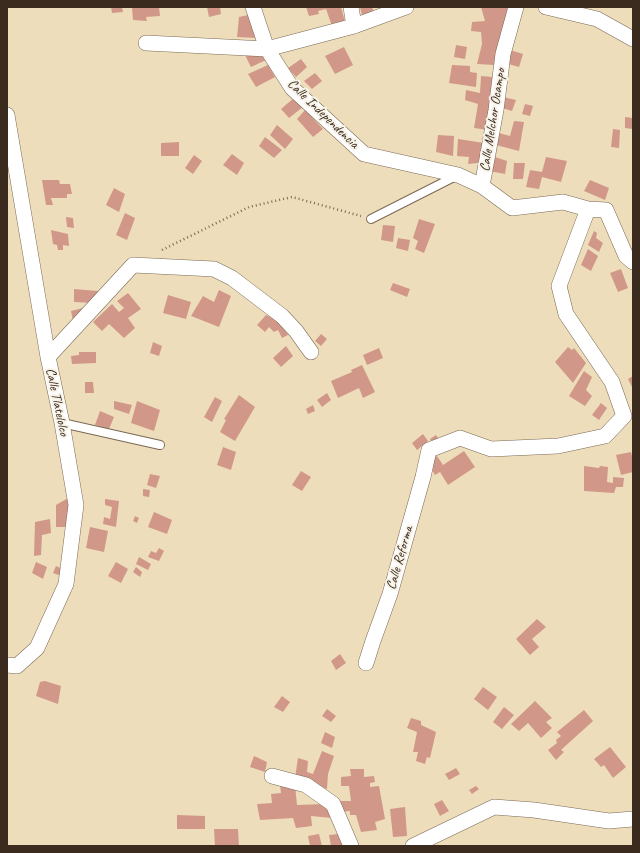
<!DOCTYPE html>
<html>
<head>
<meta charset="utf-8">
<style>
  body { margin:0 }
  #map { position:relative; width:640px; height:853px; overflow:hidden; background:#eeddba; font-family:Caveat,sans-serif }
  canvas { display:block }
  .frame { position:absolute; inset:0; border:8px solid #3b2a1e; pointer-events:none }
</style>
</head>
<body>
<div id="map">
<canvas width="640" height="853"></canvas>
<div class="frame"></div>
</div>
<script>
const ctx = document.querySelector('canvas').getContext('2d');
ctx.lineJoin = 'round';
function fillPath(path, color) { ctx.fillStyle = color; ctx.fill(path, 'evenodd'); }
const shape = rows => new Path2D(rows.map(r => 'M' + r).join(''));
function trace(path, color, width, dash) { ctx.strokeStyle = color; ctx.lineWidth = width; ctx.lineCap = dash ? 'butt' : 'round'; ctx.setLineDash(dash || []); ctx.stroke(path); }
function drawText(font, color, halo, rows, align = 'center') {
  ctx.font = font + ' Caveat,sans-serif'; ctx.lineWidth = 4; ctx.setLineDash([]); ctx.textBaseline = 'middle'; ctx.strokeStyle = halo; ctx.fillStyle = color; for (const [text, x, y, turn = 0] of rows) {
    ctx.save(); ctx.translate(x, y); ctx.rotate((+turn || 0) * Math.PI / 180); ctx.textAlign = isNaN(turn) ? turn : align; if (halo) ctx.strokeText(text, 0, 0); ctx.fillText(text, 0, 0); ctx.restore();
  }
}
const building = shape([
  [111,7,122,7,123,12,112,13],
  [132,7,159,7,160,16,146,17,147,21,133,20],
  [207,7,220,7,221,14,209,17],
  [306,7,341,7,345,22,332,26,326,9,318,11,319,14,309,16],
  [360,7,372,7,375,15,363,19],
  [481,7,508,7,495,65,477,64,482,44,481,32,471,31,472,22,485,21],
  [248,15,256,38,237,37,239,17],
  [456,45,467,47,465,59,454,57],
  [344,47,353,65,335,74,325,56],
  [510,50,523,54,519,67,505,63],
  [261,51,266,60,251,67,244,53],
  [301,59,307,67,296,77,288,68],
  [268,65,275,77,256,87,248,74],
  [452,65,470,66,470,72,477,73,476,87,449,83],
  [315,73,322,81,312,89,304,81],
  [481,76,493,77,488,130,474,128,478,104,465,100,466,90,480,93],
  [295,97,303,107,289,118,281,109],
  [503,97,516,100,512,111,499,107],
  [525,104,533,106,530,116,522,114],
  [305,110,323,129,313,137,297,119],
  [625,117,633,118,633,129,625,128],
  [514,121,524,122,519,151,496,145,499,133,510,136],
  [277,125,293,139,285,149,270,135],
  [613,129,620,130,619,148,611,147],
  [438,135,454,136,453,156,436,152],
  [265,137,282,150,274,158,259,146],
  [458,139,484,143,478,163,468,164,469,157,457,156],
  [179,142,179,156,161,156,161,143],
  [232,154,244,163,237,175,223,165],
  [194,155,202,161,193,174,185,168],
  [492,156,507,161,505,174,489,171],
  [546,157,567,161,561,182,542,177,539,189,526,187,530,170,542,172],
  [514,163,525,163,523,179,513,179],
  [42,180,59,180,60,184,70,184,72,194,67,194,67,198,51,198,53,205,46,205],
  [590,180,609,188,605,200,584,191],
  [114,188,125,194,119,212,106,205],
  [125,213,135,218,127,240,116,235],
  [66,217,73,218,74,228,67,227],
  [419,219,435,224,424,253,415,249,418,241,413,238],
  [383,225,395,226,393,242,381,240],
  [51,230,68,234,69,246,63,245,63,250,58,250,57,245,53,244],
  [594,231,597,233,596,238,603,243,599,252,588,245],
  [398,238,410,240,408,251,396,248],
  [588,249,598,256,591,271,581,265],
  [621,269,628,288,618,292,610,273],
  [393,283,410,289,407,297,390,290],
  [74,289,98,291,95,303,74,302],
  [219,290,231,296,219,327,191,316,203,296,214,302],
  [128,293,141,309,128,318,135,328,124,338,109,324,102,331,93,322,112,304,119,312,124,308,117,301],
  [168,295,191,302,186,319,163,313],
  [83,308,73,321,71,311],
  [266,315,275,319,283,327,288,335,282,338,278,330,274,332,269,327,265,332,257,325],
  [321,334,327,339,321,346,315,341],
  [153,342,162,346,159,356,150,353],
  [286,346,293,356,281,367,273,358],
  [568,347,572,350,574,348,586,363,573,383,555,362],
  [379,348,383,358,367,365,363,355],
  [79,352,96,352,96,363,72,364,71,356,79,355],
  [362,365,375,392,363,398,359,388,338,398,331,381,352,372,351,370],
  [584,371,592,377,586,390,592,396,585,406,569,396],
  [633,376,633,389,628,379],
  [85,382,93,382,94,393,85,393],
  [327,393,331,400,322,407,317,400],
  [239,395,255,407,235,441,220,432,226,420,224,419],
  [215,397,222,401,212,422,204,417],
  [114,401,132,405,129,414,114,409],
  [137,401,160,410,154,431,131,423],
  [601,403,607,408,599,420,592,415],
  [313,405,315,411,308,414,306,409],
  [100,411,114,417,109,429,95,425],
  [423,434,428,441,417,450,412,443],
  [436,435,441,442,435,446,430,439],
  [223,447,236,452,231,470,217,465],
  [464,451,475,467,448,485,440,472,435,475,428,463,437,456,443,465],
  [631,452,633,460,633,472,621,475,616,455],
  [584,466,599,468,600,466,608,467,607,482,613,483,613,477,624,478,623,487,616,487,614,493,584,491],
  [301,471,311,477,302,491,292,485],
  [150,474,160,476,156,488,147,485],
  [143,489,150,490,149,497,143,496],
  [68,498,68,527,56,527,56,505],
  [105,499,119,501,116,527,103,524,104,517,110,519,112,507,105,505],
  [154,512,172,520,167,534,148,527],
  [135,516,139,518,137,523,133,521],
  [50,519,51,533,42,535,41,555,34,556,35,522],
  [90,527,108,531,104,552,86,548],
  [159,548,164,551,159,561,148,557,151,551,156,553],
  [139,557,151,564,148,570,136,564],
  [36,562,47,567,43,579,32,573],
  [116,562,128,569,121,583,108,576],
  [56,566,63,569,61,576,53,573],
  [136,567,142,572,140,577,133,572],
  [537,619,546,627,532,639,539,647,530,655,516,639],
  [340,654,346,663,336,670,331,661],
  [45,681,61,686,58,704,36,696,40,682],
  [483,687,497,697,488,710,474,699],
  [282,696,290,702,283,712,274,707],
  [535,701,552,718,546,722,552,728,541,738,528,723,519,731,511,724],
  [504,707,514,715,502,729,493,722],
  [327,709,336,716,331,722,322,716],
  [584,710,593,721,561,750,564,752,556,760,548,750,557,743,556,740,561,736,557,732],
  [411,718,421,721,421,725,436,732,430,758,427,757,425,764,416,761,418,752,413,752,417,732,407,728],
  [325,732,335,737,332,748,321,743],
  [610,747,626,767,613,778,604,765,601,767,594,759],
  [322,751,334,756,328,774,327,789,295,778,298,758,308,761,307,772,313,774],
  [254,756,267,762,265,772,250,767],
  [456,768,460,774,449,780,445,774],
  [350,769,364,769,364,777,374,776,375,782,370,783,370,787,379,786,385,819,375,822,377,830,361,832,356,815,350,815,350,811,341,812,340,801,351,801,349,786,341,786,341,777,351,776],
  [280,785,295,785,297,805,324,804,327,806,332,818,311,816,312,826,296,828,293,818,260,820,257,804,272,803,271,794,281,793],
  [476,786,479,789,472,794,469,790],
  [442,800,449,811,440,816,434,804],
  [405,807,407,836,393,837,390,809],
  [177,815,205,816,205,829,177,829],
  [214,829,238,829,239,846,215,846],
  [319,834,322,846,310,846,308,836],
  [339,834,343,846,331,846,329,835]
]);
const path = shape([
  [162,250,249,207,292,197,361,216]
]);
const lane = shape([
  [371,219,456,176],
  [62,423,160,445]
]);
const street = shape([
  [253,7,267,49,292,88,364,154,458,175,482,186,512,208,563,202,588,209,559,286,566,314,612,382,624,416,605,436,558,446,491,449,460,438,429,450,423,477,390,594,373,641,366,663],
  [351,7,354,26],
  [546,7,597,19,633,39],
  [146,43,267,49,354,26,406,7],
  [7,115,48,357,62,423,76,505,66,584,37,648,17,666,7,665],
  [482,186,496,110,503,54,516,7],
  [588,209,606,210,626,256,633,262],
  [48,357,133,265,214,269,232,278,282,316,296,331,311,352],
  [272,776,306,785,333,804,351,846],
  [413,846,494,807,534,810,609,821,633,819]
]);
const streetNames = [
  ["Calle Independencia",323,114,44],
  ["Calle Melchor Ocampo",493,120,-81],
  ["Calle Tlatelolco",57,402,78],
  ["Calle Reforma",400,558,-74]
];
fillPath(building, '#d19889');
trace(lane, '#7a6955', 10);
trace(street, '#7a6955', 16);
trace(path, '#7a6955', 2.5, [1, 3]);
trace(lane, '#fff', 8);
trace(street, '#fff', 15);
drawText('14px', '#3b2a1e', '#f7f3e8', streetNames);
</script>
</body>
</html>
